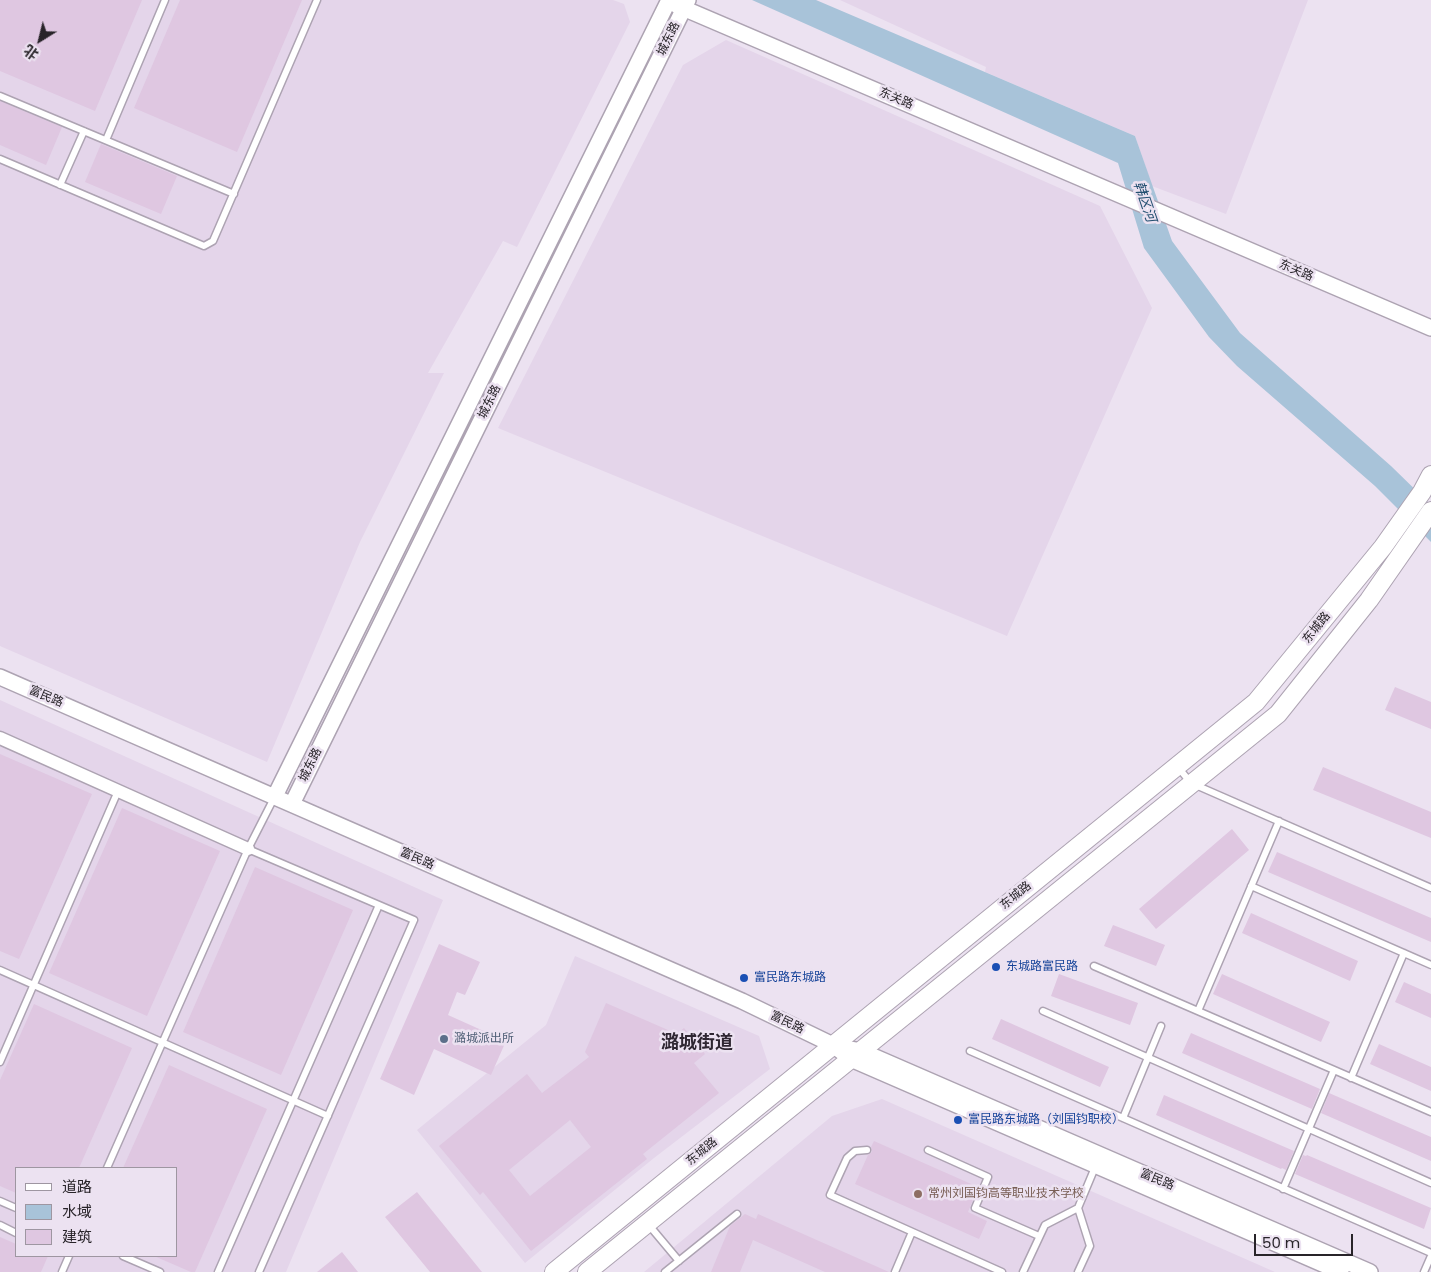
<!DOCTYPE html>
<html>
<head>
<meta charset="utf-8">
<style>
  body { margin:0 }
  #map { position:relative; width:1431px; height:1272px; overflow:hidden; background:#ece2f1; font-family:Poppins,"Noto Sans SC",sans-serif }
  canvas { display:block }
  .legend { position:absolute; left:15px; top:1167px; width:162px; height:90px; box-sizing:border-box; background:#ece2f1; border:1px solid #9e96a1; margin:0; padding:6px 9px; list-style:none; font-size:15px; color:#282429 }
  .legend li { display:flex; align-items:center; gap:10px; height:25px }
  .legend b { width:25px; border:1px solid #9e96a1 }
  .north { position:absolute; left:15px; top:15px; width:50px; height:50px; -webkit-text-stroke:4px #ece2f1; paint-order:stroke; rotate:216deg; font-size:14px; font-weight:700; line-height:20px; text-align:center; color:#282429 }
  .north::after { content:''; display:block; margin:auto; width:18px; height:22px; background:#282429; clip-path:polygon(50% 0,100% 100%,50% 72%,0 100%) }
  .scale { position:absolute; left:1254px; top:1234px; width:99px; height:22px; box-sizing:border-box; border:2px solid #282429; border-top:0; padding-left:6px; font-size:15px; line-height:18px; white-space:nowrap; color:#282429; -webkit-text-stroke:4px #ece2f1; paint-order:stroke }
</style>
</head>
<body>
<div id="map">
<canvas width="1431" height="1272"></canvas>
<ul class="legend">
<li><b style="height:6px;background:#fff"></b>道路</li>
<li><b style="height:14px;background:#a8c3d9"></b>水域</li>
<li><b style="height:14px;background:#dfc7e1"></b>建筑</li>
</ul>
<div class="north">北</div>
<div class="scale">50 m</div>
</div>
<script>
const ctx = document.querySelector('canvas').getContext('2d');
ctx.lineJoin = 'round';
function fillPath(path, color) { ctx.fillStyle = color; ctx.fill(path, 'evenodd'); }
const shape = rows => new Path2D(rows.map(r => 'M' + r).join(''));
function trace(path, color, width, dash) { ctx.strokeStyle = color; ctx.lineWidth = width; ctx.lineCap = dash ? 'butt' : 'round'; ctx.setLineDash(dash || []); ctx.stroke(path); }
function drawText(font, color, halo, rows, align = 'center') {
  ctx.font = font + ' Poppins,"Noto Sans SC",sans-serif'; ctx.lineWidth = 5; ctx.setLineDash([]); ctx.textBaseline = 'middle'; ctx.strokeStyle = halo; ctx.fillStyle = color; for (const [text, x, y, turn = 0] of rows) {
    ctx.save(); ctx.translate(x, y); ctx.rotate((+turn || 0) * Math.PI / 180); ctx.textAlign = isNaN(turn) ? turn : align; if (halo) ctx.strokeText(text, 0, 0); ctx.fillText(text, 0, 0); ctx.restore();
  }
}
const built = shape([
  [0,0,613,0,624,4,630,22,517,247,503,241,428,373,444,373,360,542,267,762,0,646],
  [840,0,1308,0,1226,214,1152,186,1135,136,985,72,986,67],
  [726,40,1100,206,1152,308,1007,636,498,428,683,65],
  [0,700,443,900,286,1272,0,1272],
  [16,1168,176,1168,176,1256,16,1256],
  [575,956,759,1036,770,1069,654,1158,525,1263,417,1130,546,1025],
  [882,1099,1275,1272,644,1272,832,1116]
]);
const water = shape([
  [752,0,816,0,1135,136,1172,241,1240,333,1391,466,1431,505,1431,542,1375,486,1237,366,1209,337,1144,248,1118,163]
]);
const building = shape([
  [0,0,142,0,95,111,0,71],
  [180,0,302,0,237,152,134,108],
  [0,101,62,127,46,165,0,145],
  [101,144,177,176,161,214,85,182],
  [1395,687,1431,702,1431,729,1385,710],
  [0,754,92,794,19,959,0,951],
  [1323,767,1431,812,1431,838,1313,790],
  [122,808,220,851,147,1016,49,973],
  [1232,829,1249,850,1156,929,1139,909],
  [1277,852,1431,918,1431,942,1268,872],
  [255,867,353,910,281,1075,183,1032],
  [1251,913,1358,961,1350,981,1242,933],
  [1113,925,1165,945,1156,966,1104,946],
  [439,944,480,962,465,995,457,992,448,1015,506,1041,491,1075,434,1049,414,1095,380,1079],
  [1059,974,1138,1003,1130,1025,1051,996],
  [1222,974,1330,1022,1321,1042,1213,994],
  [1404,982,1431,994,1431,1018,1395,1002],
  [606,1003,668,1030,674,1037,684,1028,705,1054,694,1063,719,1093,643,1154,647,1159,531,1251,483,1192,480,1195,439,1146,527,1074,542,1093,589,1057,585,1052],
  [570,1120,591,1147,530,1196,509,1170],
  [34,1004,132,1048,79,1168,16,1168,16,1193,0,1186,0,1080],
  [1001,1019,1109,1067,1100,1087,992,1039],
  [1191,1033,1320,1089,1312,1109,1182,1053],
  [1379,1044,1431,1067,1431,1091,1370,1064],
  [169,1065,267,1109,195,1272,191,1272,154,1256,176,1256,176,1168,123,1168],
  [1329,1093,1431,1137,1431,1161,1321,1113],
  [1164,1095,1294,1151,1286,1170,1282,1168,1281,1169,1156,1115],
  [874,1141,978,1187,968,1212,987,1221,979,1239,855,1184,868,1155,872,1152,871,1147],
  [1303,1155,1306,1156,1307,1155,1431,1208,1424,1229,1295,1174],
  [417,1192,482,1272,430,1272,385,1217],
  [745,1214,756,1219,758,1214,889,1272,825,1272,753,1240,740,1272,711,1272,730,1226],
  [0,1237,16,1244,16,1256,48,1256,41,1272,0,1272],
  [342,1252,358,1272,317,1272]
]);
const service = shape([
  [0,96,234,194],
  [106,140,165,0],
  [0,159,204,246,213,241,317,0],
  [60,185,84,131],
  [1177,766,1191,783,1431,888],
  [248,849,414,920,259,1272],
  [1251,886,1431,965],
  [1094,966,1431,1112],
  [0,970,328,1116],
  [1043,1011,1431,1183],
  [1198,1011,1279,821],
  [970,1051,1431,1253],
  [0,1062,118,791],
  [1351,1078,1404,953],
  [1123,1118,1161,1026],
  [867,1150,855,1151,847,1158,830,1195,1002,1272],
  [928,1150,988,1177,975,1208,1039,1236],
  [107,1168,248,849,274,798],
  [1283,1189,1334,1070],
  [0,1201,16,1208],
  [648,1224,679,1261],
  [0,1225,16,1233],
  [123,1256,160,1272],
  [62,1272,69,1256],
  [218,1272,379,905],
  [665,1272,737,1214],
  [895,1272,912,1232],
  [1023,1272,1045,1225,1078,1208],
  [1078,1272,1090,1246,1078,1208,1096,1165],
  [1424,1272,1431,1256]
]);
const minor = shape([
  [0,738,248,849]
]);
const tertiary = shape([
  [676,5,1431,328],
  [0,677,742,1001,833,1045,851,1059,1341,1272],
  [275,796,669,0],
  [292,804,688,0],
  [851,1049,861,1051,1370,1272]
]);
const secondary = shape([
  [554,1272,1256,702,1383,547,1422,492,1431,475],
  [587,1272,1278,714,1369,600,1431,511]
]);
const markers = [
  [996,967,5,"#1a4fb4"],
  [744,978,5,"#1a4fb4"],
  [444,1039,5,"#5c6f8a"],
  [958,1120,5,"#1a4fb4"],
  [918,1194,5,"#8d6e63"]
];
const streetNames = [
  ["城东路",669,39,-64],
  ["东关路",896,99,23],
  ["东关路",1296,271,23],
  ["城东路",490,402,-64],
  ["东城路",1317,628,-51],
  ["富民路",46,697,23],
  ["城东路",311,765,-64],
  ["富民路",417,859,24],
  ["东城路",1016,896,-39],
  ["富民路",787,1023,26],
  ["东城路",702,1152,-39],
  ["富民路",1157,1180,23]
];
const transitNames = [
  ["东城路富民路",1006,967],
  ["富民路东城路",754,978],
  ["富民路东城路（刘国钧职校）",968,1120]
];
const serviceNames = [
  ["潞城派出所",454,1039]
];
const educationNames = [
  ["常州刘国钧高等职业技术学校",928,1194]
];
const waterNames = [
  ["韩区河",1144,202,71]
];
const districtNames = [
  ["潞城街道",697,1043]
];
fillPath(built, '#e4d5ea');
fillPath(water, '#a8c3d9');
fillPath(building, '#dfc7e1');
trace(service, '#ada3b2', 9);
trace(minor, '#ada3b2', 15);
trace(tertiary, '#ada3b2', 18);
trace(secondary, '#ada3b2', 20);
trace(service, '#fff', 6);
trace(minor, '#fff', 12);
trace(tertiary, '#fff', 15);
trace(secondary, '#fff', 18);
for (const [x, y, r, color] of markers) { const dot = new Path2D(); dot.arc(x, y, r, 0, 2 * Math.PI); ctx.fillStyle = color; ctx.fill(dot); trace(dot, '#ece2f1', 2); }
drawText('12px', '#282429', '#ece2f1', streetNames);
drawText('12px', '#164399', '#ece2f1', transitNames, 'left');
drawText('12px', '#4e5e75', '#ece2f1', serviceNames, 'left');
drawText('12px', '#785e54', '#ece2f1', educationNames, 'left');
drawText('italic 14px', '#234f70', '#ece2f1', waterNames);
drawText('bold 18px', '#2f2732', '#ece2f1', districtNames);
</script>
</body>
</html>
